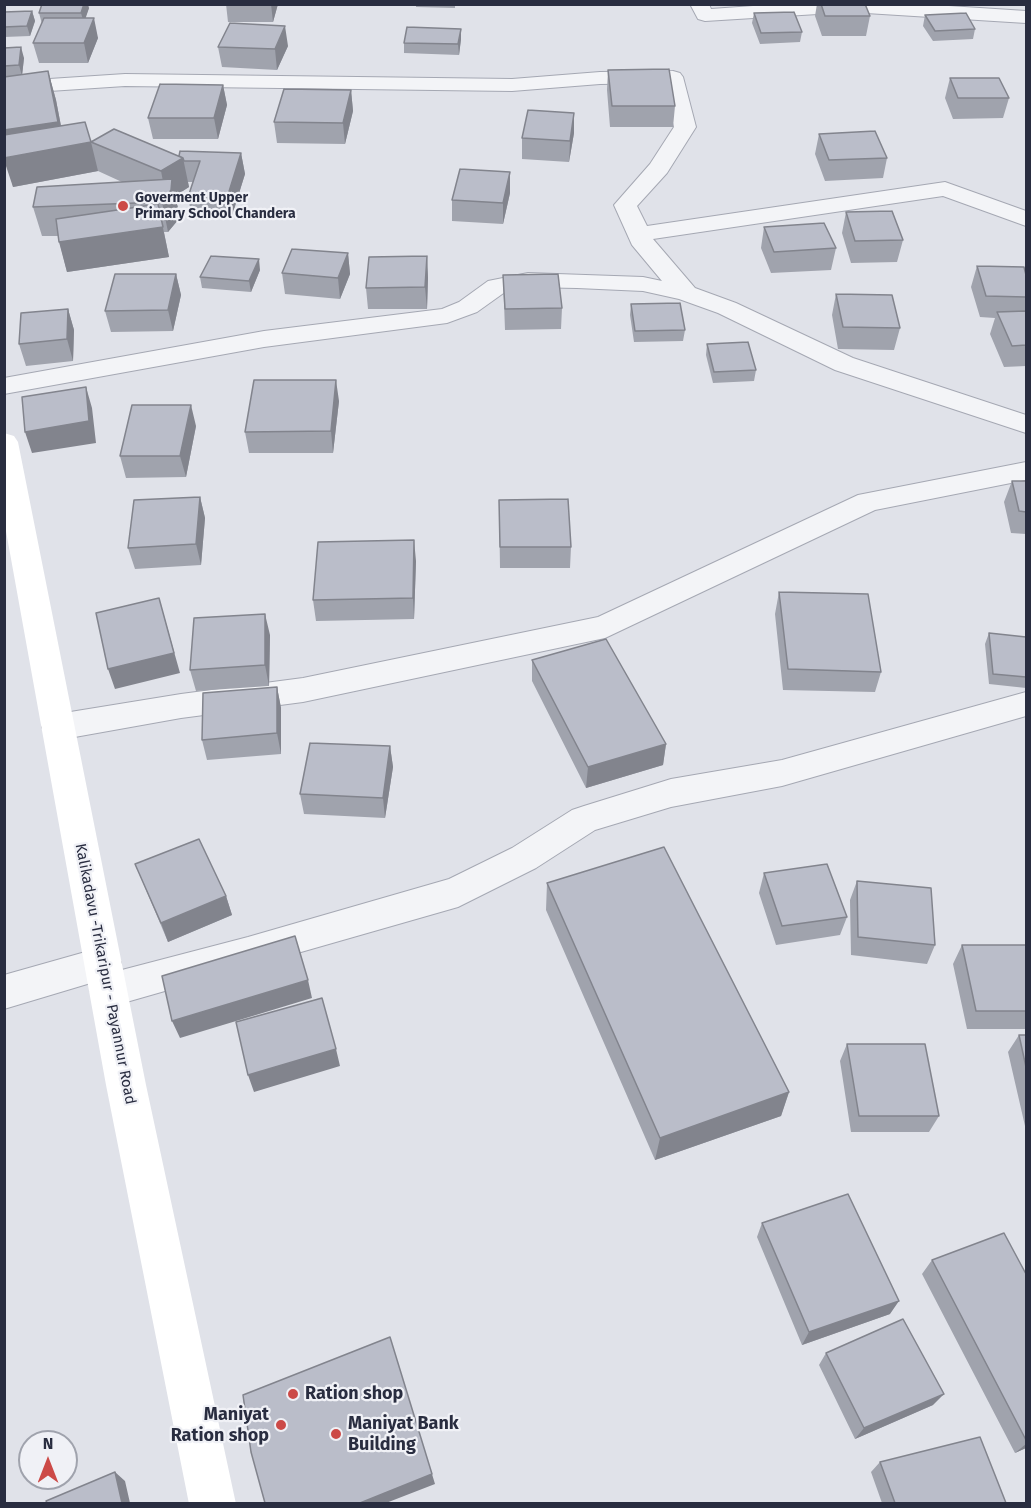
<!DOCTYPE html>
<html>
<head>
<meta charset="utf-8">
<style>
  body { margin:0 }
  #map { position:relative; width:1031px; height:1508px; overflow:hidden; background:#e0e2e9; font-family:"Fira Sans",sans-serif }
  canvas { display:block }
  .frame { position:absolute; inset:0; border:6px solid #292d40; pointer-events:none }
  .north { position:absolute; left:18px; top:1430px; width:60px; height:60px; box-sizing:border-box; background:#f0f1f6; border:2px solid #a0a3ad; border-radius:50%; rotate:0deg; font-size:16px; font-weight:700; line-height:24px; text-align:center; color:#292d40 }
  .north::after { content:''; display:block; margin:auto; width:21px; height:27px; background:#cc4a47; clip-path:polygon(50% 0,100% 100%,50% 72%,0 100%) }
</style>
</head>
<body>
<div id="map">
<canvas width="1031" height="1508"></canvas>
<div class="frame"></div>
<div class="north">N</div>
</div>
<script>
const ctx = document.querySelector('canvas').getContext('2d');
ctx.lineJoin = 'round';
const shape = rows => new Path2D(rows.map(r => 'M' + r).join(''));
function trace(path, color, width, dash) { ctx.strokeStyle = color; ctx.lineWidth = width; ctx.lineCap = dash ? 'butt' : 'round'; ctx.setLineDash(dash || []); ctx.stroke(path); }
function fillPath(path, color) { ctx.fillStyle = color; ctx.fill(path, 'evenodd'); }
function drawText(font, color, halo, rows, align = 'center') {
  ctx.font = font + ' "Fira Sans",sans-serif'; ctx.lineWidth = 4.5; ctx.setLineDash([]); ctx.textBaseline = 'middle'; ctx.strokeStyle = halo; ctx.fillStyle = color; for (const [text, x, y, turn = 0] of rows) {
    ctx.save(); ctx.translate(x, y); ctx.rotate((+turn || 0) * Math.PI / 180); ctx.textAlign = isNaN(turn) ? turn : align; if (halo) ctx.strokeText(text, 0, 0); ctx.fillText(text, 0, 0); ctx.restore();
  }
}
const street = shape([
  [690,4,709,4,711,9,781,4,918,4,1026,11,1026,23,850,12,705,21,698,19,690,4],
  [673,71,680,73,683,77,696,127,667,173,637,206,647,226,945,182,1026,211,1026,226,943,196,653,239,695,288,736,303,853,358,1026,415,1026,433,835,370,718,313,679,299,643,291,577,288,528,287,505,292,477,312,447,323,264,347,4,394,4,378,264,331,442,309,459,302,488,281,528,273,643,277,662,281,632,245,614,205,650,164,674,127,664,83,600,84,512,91,125,86,4,94,4,82,125,74,512,79,600,72,673,71],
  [1026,462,1026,480,875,510,605,638,303,702,181,718,58,740,47,736,42,727,47,718,58,714,181,694,303,678,598,617,858,495,1026,462],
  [1026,692,1026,716,782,786,671,807,595,830,536,868,458,907,109,1007,96,1002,90,990,94,982,4,1009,4,975,103,947,116,952,121,963,118,971,248,937,449,879,512,848,572,810,584,806,671,779,782,760,1026,692]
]);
const secondary = shape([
  [4,433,14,436,18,442,146,1085,236,1504,189,1504,106,1085,4,520,4,433]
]);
const wall = shape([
  [226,4,278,4,273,22,228,22],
  [416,4,455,4,455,8,416,7],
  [817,4,865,4,870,16,866,36,822,36,815,16],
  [89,8,85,18,98,38,88,63,39,63,33,43,42,24,39,13],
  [32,11,35,21,30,36,4,37,4,12],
  [754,13,802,32,800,42,760,44,752,23],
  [925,15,975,29,973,39,933,41,923,26],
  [461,39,459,55,404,53,404,43],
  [288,46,277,70,222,67,218,47],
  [4,48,24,58,22,75,48,71,56,100,61,126,91,142,179,156,241,153,245,174,231,219,192,218,188,197,193,182,188,182,189,187,175,196,178,208,178,220,168,232,164,232,169,257,67,272,58,236,42,236,33,207,122,182,98,171,13,187,4,131],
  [608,70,675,106,673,127,610,127,607,90],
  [950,78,1009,98,1003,118,953,119,945,98],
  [223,85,227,105,218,139,153,139,148,118],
  [351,90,353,111,345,144,277,143,274,122],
  [574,113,574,133,569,162,522,159,522,138],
  [819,134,887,158,883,178,825,181,815,154],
  [510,193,503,224,452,221,452,200],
  [846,212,903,240,897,262,851,263,842,233],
  [764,227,836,248,831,270,771,273,761,248],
  [348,253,350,274,340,299,285,294,282,273],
  [427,256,428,278,427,309,368,309,366,288],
  [977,266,1026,275,1026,366,1004,367,990,334,995,318,980,317,971,287],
  [260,270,251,292,202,288,200,277],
  [176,274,181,295,173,331,111,332,105,311],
  [503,275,562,308,561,329,505,330],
  [836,294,900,328,894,350,838,349,832,315],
  [631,304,685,330,683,341,634,342,630,315],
  [68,309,74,330,73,361,26,366,19,344],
  [707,344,756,370,754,381,713,383,706,355],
  [339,401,333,453,249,453,245,432],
  [196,426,186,477,126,478,120,456],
  [1012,481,1026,481,1026,534,1011,533,1004,502],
  [200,497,205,518,201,565,135,569,128,548],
  [499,500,571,547,570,568,500,568],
  [416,561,414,619,316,621,313,600],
  [779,592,881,672,875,692,783,690,775,614],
  [989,633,1026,637,1026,688,989,684,985,644],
  [270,635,269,686,196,691,190,670],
  [532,660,666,744,663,765,586,788,532,681],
  [277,687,281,708,281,754,207,760,202,740],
  [390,746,393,767,385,818,304,814,300,794],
  [135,864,226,896,232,915,168,942],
  [764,873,847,917,840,935,776,945,759,893],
  [857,881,935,945,927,964,851,955,850,900],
  [547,883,789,1092,781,1116,655,1160,546,910],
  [962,945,1026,945,1026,1029,967,1029,953,964],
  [1019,1035,1026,1035,1026,1126,1025,1126,1008,1052],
  [847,1044,939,1116,929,1132,851,1132,840,1061],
  [762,1223,890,1314,802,1345,757,1237],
  [932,1260,1026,1274,1026,1448,1015,1453,922,1274],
  [826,1353,933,1405,855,1439,819,1365],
  [880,1462,1006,1503,882,1503,871,1472]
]);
const shadedWall = shape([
  [84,4,88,4,89,8,84,23,81,13],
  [271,4,278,4,273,22],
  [32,11,35,21,30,36,27,26],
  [94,18,98,38,88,63,84,43],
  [285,26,288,46,277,70,275,49],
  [461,29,461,39,459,55,458,44],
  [21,47,24,58,22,76,19,65],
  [48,71,56,100,65,147,91,142,98,171,13,187,4,160,4,158,12,156,4,130],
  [223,85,227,105,218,139,214,118],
  [351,90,353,111,345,144,343,123],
  [574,113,574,133,569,162,570,141],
  [241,153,245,174,231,219,227,198],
  [183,158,189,187,175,196,178,208,178,220,168,232,162,202,166,197,161,171],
  [510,172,510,193,503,224,503,203],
  [158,204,169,257,67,272,59,242],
  [348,253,350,274,340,299,338,278],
  [427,256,428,278,427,309,425,287],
  [259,259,260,270,251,292,249,281],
  [176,274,181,295,173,331,168,310],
  [68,309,74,330,73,361,67,339],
  [336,380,339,401,333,453,331,431],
  [86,387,92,408,96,443,32,453,25,432],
  [191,405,196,426,186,477,180,456],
  [200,497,205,518,201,565,196,544],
  [414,540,416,561,414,619,413,598],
  [159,598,180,673,115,689,108,669],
  [265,614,270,635,269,686,265,665],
  [277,687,281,708,281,754,277,733],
  [666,744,663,765,586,788,588,767],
  [390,746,393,767,385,818,383,798],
  [226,896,232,915,168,942,161,923],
  [308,980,312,998,180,1038,172,1021],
  [336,1049,340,1066,254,1092,248,1075],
  [789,1092,781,1116,655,1160,660,1138],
  [899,1301,890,1314,802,1345,809,1332],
  [944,1394,933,1405,855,1439,864,1428],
  [1026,1444,1026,1448,1015,1453],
  [115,1472,125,1481,130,1503,122,1503],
  [432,1474,435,1484,386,1503,360,1503]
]);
const building = shape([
  [42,4,84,4,81,13,39,13,42,4],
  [821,4,865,4,870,16,825,16,821,4],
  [32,11,27,26,4,27,4,12,32,11],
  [794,12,802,32,761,33,754,13,794,12],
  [966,13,975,29,935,31,925,15,966,13],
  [44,18,94,18,84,43,33,43,44,18],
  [230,23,285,26,275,49,218,47,230,23],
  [407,27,461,29,458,44,404,43,407,27],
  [21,47,19,65,4,66,4,48,21,47],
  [669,69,675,106,612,106,608,70,669,69],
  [48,71,58,122,4,130,4,77,48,71],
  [950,78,999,78,1009,98,958,98,950,78],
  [160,84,223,85,214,118,148,118,160,84],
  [284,89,351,90,343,123,274,122,284,89],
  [528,110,574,113,570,141,522,138,528,110],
  [85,122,91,142,114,129,183,158,161,171,91,142,4,158,4,135,85,122],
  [875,131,887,158,829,160,819,134,875,131],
  [180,151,241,153,227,198,188,197,200,161,184,161,183,158,179,156,180,151],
  [460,169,510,172,503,203,452,200,460,169],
  [172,179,171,190,162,202,33,207,37,187,172,179],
  [158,204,163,227,59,242,56,219,158,204],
  [892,211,903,240,855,241,846,212,892,211],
  [824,223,836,248,774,252,764,227,824,223],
  [292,249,348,253,338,278,282,273,292,249],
  [211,256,259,259,249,281,200,277,211,256],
  [427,256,425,287,366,288,369,257,427,256],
  [977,266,1024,267,1026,275,1026,297,986,296,977,266],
  [115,274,176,274,168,310,105,311,115,274],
  [558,274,562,308,505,309,503,275,558,274],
  [836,294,892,295,900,328,843,327,836,294],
  [680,303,685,330,635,331,631,304,680,303],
  [68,309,67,339,19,344,21,313,68,309],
  [1026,311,1026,345,1012,346,997,312,1026,311],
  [748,342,756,370,714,372,707,344,748,342],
  [254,380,336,380,331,431,245,432,254,380],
  [86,387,89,421,25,432,22,397,86,387],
  [132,405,191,405,180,456,120,456,132,405],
  [1012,481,1026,481,1026,512,1019,511,1012,481],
  [200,497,196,544,128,548,134,500,200,497],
  [568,499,571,547,500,547,499,500,568,499],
  [414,540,413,598,313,600,318,542,414,540],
  [779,592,868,594,881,672,788,669,779,592],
  [159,598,174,653,108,669,96,613,159,598],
  [265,614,265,665,190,670,194,618,265,614],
  [989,633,1026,637,1026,677,993,674,989,633],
  [606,639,666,744,588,767,532,660,606,639],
  [277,687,277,733,202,740,203,693,277,687],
  [310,743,390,746,383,798,300,794,310,743],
  [199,839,226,896,161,923,135,864,199,839],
  [664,847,789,1092,660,1138,547,883,664,847],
  [827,864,847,917,782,926,764,873,827,864],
  [857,881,931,888,935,945,858,937,857,881],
  [295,936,308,980,172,1021,162,976,295,936],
  [962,945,1026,945,1026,1011,976,1011,962,945],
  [322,998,336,1049,248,1075,236,1022,322,998],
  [1019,1035,1026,1035,1026,1067,1019,1035],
  [847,1044,925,1044,939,1116,859,1116,847,1044],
  [848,1194,899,1301,809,1332,762,1223,848,1194],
  [1004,1233,1026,1274,1026,1440,932,1260,1004,1233],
  [903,1319,944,1394,864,1428,826,1353,903,1319],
  [390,1337,432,1474,360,1503,265,1503,251,1452,243,1395,390,1337],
  [980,1437,1006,1503,895,1503,880,1462,980,1437],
  [115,1472,122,1503,47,1503,46,1501,115,1472]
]);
const markers = [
  [123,206,6,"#cc4a47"],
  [293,1394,6,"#cc4a47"],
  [281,1425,6,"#cc4a47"],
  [336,1434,6,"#cc4a47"]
];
const farPoinames = [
  ["Goverment Upper",135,198],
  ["Primary School Chandera",135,214]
];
const streetNames = [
  ["Kalikadavu -Trikaripur - Payannur Road",105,974,79]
];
const nearPoinames = [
  ["Ration shop",305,1394],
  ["Maniyat",269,1415,"right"],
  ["Ration shop",269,1436,"right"],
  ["Maniyat Bank",348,1424],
  ["Building",348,1445]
];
trace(street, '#a5a8b3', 2);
fillPath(street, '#f3f4f7');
fillPath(secondary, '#fff');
fillPath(wall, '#a0a3ad');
fillPath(shadedWall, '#82848d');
fillPath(building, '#babdc9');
trace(building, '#82848d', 1.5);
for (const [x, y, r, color] of markers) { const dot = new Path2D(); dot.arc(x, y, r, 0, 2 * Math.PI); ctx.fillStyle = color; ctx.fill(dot); trace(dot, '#f0f1f6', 2); }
drawText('bold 14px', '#292d40', '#f0f1f6', farPoinames, 'left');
drawText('15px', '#292d40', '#f0f1f6', streetNames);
drawText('bold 18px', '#292d40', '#f0f1f6', nearPoinames, 'left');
</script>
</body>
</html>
